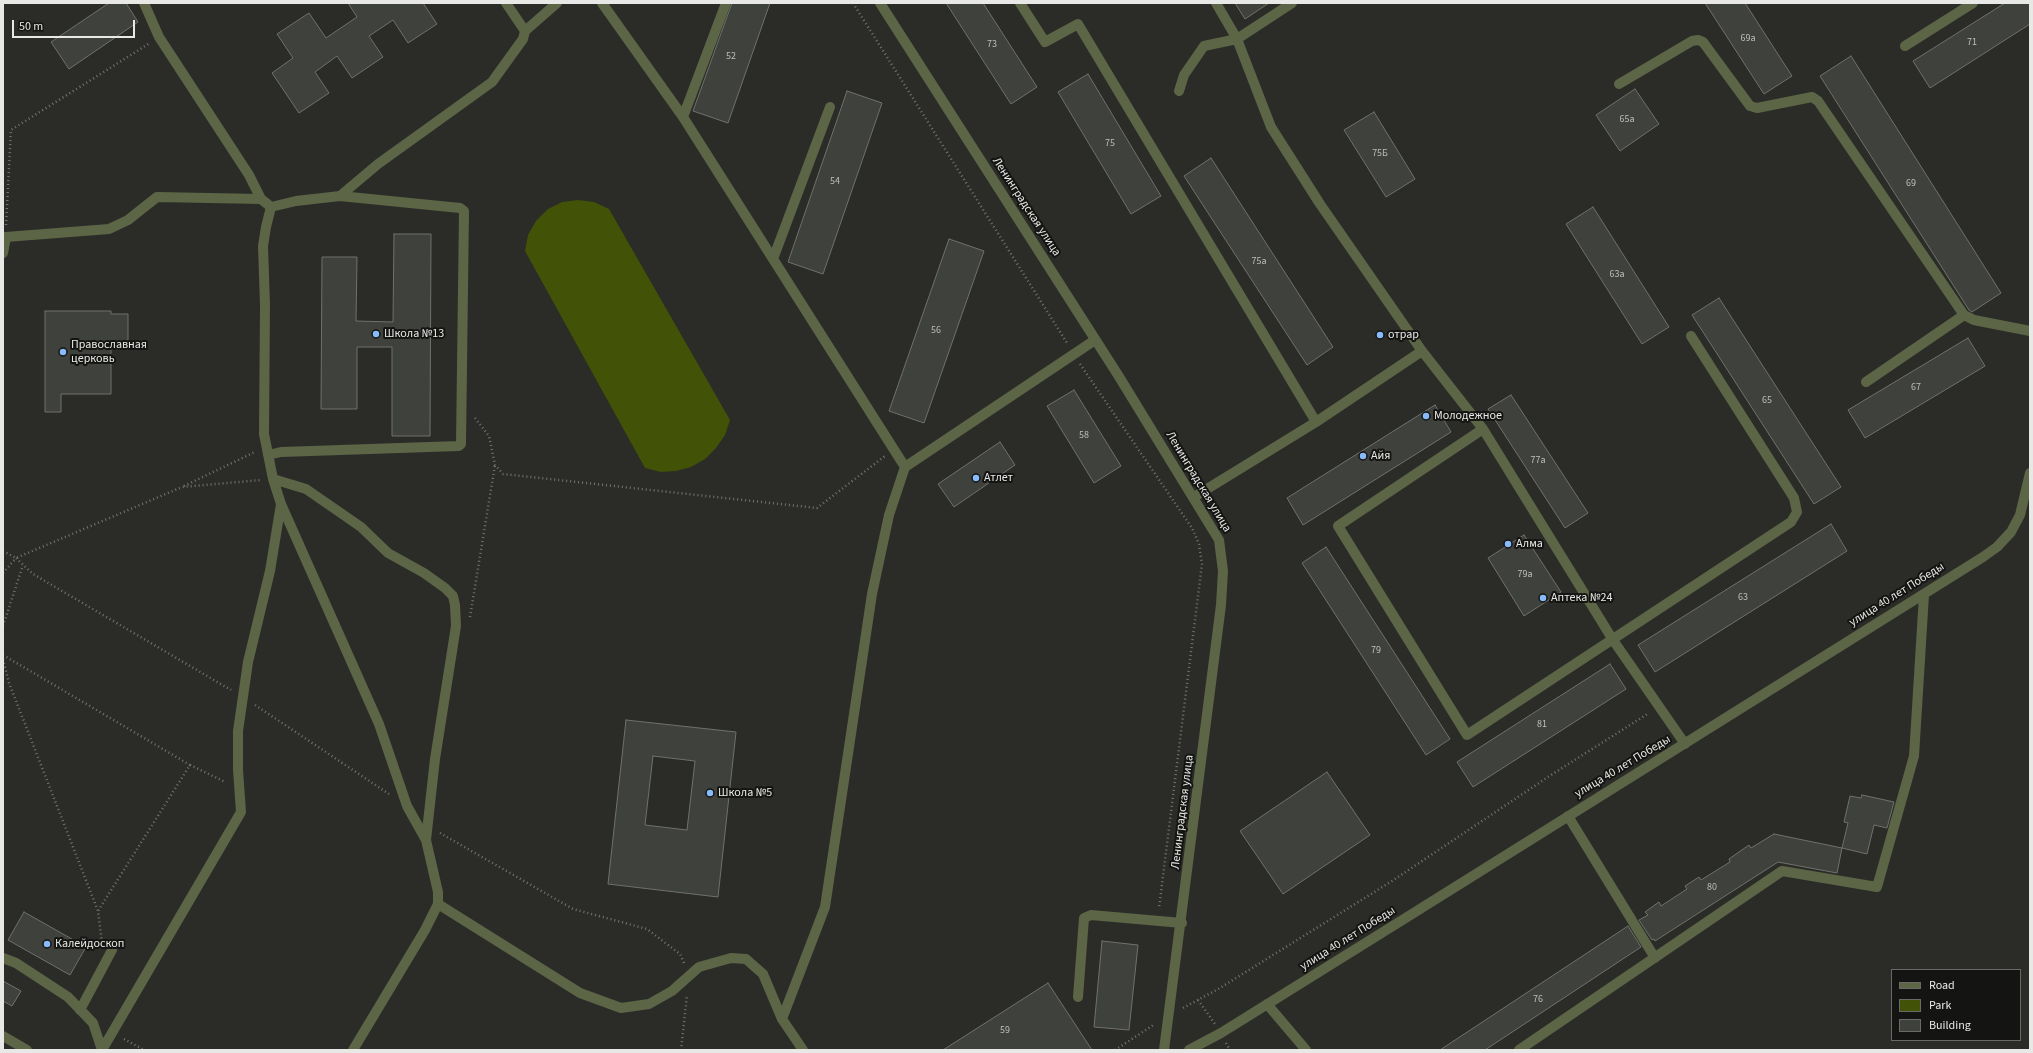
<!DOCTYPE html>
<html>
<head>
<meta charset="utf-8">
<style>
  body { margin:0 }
  #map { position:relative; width:2033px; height:1053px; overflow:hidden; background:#2b2c28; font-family:"Source Sans 3",sans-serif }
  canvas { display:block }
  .frame { position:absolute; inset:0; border:4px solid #e8e9e6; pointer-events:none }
  .legend { position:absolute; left:1891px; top:969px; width:130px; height:72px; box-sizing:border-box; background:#141412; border:1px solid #696967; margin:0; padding:5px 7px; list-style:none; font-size:12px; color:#e8e9e6 }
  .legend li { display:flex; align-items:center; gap:8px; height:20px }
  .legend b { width:20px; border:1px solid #696967 }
  .scale { position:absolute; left:12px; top:20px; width:123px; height:18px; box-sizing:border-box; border:2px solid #e8e9e6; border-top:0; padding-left:5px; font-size:12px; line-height:14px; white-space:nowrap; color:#e8e9e6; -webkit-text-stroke:3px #141412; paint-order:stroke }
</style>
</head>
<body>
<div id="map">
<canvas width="2033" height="1053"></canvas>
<div class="frame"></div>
<ul class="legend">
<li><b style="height:5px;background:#5c6546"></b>Road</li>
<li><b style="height:11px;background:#425207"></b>Park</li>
<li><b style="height:11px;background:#3f413c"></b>Building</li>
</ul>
<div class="scale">50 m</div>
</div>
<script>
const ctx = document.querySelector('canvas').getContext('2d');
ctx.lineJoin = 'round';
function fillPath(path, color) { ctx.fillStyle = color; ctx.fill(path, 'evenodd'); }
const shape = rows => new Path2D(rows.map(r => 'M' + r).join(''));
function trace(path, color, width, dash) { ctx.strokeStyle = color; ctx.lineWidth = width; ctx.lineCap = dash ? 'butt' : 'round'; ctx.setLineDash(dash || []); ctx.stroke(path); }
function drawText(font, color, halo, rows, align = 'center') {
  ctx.font = font + ' "Source Sans 3",sans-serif'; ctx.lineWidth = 4; ctx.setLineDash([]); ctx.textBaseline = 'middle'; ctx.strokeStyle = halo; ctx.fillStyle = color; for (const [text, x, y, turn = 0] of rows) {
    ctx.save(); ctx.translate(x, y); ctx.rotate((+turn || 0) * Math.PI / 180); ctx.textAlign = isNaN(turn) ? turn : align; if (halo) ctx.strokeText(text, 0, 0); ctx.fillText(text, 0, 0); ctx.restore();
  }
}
const green = shape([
  [578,200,594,202,609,209,730,420,725,435,716,448,705,459,691,467,676,471,661,472,645,468,525,251,528,235,536,221,548,209,562,202]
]);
const building = shape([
  [109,3,126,3,138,22,69,69,51,42,109,3],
  [348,3,423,3,437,24,408,43,393,20,369,36,383,57,352,78,337,56,315,72,329,93,299,113,272,73,293,58,277,34,309,13,326,38,357,17,348,3],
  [732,3,770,3,728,123,693,111,732,3],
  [946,3,983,3,1037,87,1011,104,946,3],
  [1235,3,1269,3,1245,19,1235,3],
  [1705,3,1745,3,1792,76,1764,94,1705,3],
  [2005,3,2030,3,2030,24,1930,88,1913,61,2005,3],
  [1851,56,2001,293,1972,312,1969,310,1820,76,1851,56],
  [1088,74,1161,196,1131,214,1058,92,1088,74],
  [1635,89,1659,124,1620,151,1596,115,1635,89],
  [847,91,882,103,823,274,788,262,847,91],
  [1374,112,1415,179,1386,197,1344,130,1374,112],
  [1211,158,1333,347,1307,365,1184,176,1211,158],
  [1593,207,1669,327,1642,344,1566,224,1593,207],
  [394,234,431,234,430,436,392,436,392,347,357,347,357,409,321,409,322,257,357,257,356,321,393,322,394,234],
  [949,239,984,251,924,423,889,411,949,239],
  [1719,298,1841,487,1814,504,1692,315,1719,298],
  [45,311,111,311,111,314,128,314,128,349,111,349,111,394,61,394,61,412,45,412,45,311],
  [1968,338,1985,366,1865,438,1848,410,1968,338],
  [1074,390,1121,466,1094,483,1047,406,1074,390],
  [1511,395,1588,513,1565,528,1488,409,1511,395],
  [1435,405,1451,432,1303,525,1287,498,1435,405],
  [1000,442,1015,465,954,507,938,484,1000,442],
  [1831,524,1847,551,1655,672,1638,645,1831,524],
  [1524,535,1561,592,1524,616,1488,558,1524,535],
  [1326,547,1450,739,1426,755,1302,563,1326,547],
  [1610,664,1626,689,1473,787,1457,762,1610,664],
  [626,720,736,732,718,897,608,884,626,720],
  [653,756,695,761,687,830,645,825,653,756],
  [1327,772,1370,835,1283,894,1240,831,1327,772],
  [1862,795,1894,802,1887,828,1874,825,1867,854,1842,848,1848,823,1844,822,1850,796,1861,798,1862,795],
  [1774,834,1842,848,1837,873,1778,862,1655,941,1654,939,1652,940,1639,920,1648,915,1645,912,1659,902,1661,906,1687,889,1685,886,1699,877,1701,880,1730,862,1729,859,1749,845,1751,848,1774,834],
  [24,912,86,947,70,975,8,940,24,912],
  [1628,926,1641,947,1485,1050,1440,1050,1628,926],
  [1102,941,1138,945,1129,1030,1094,1027,1102,941],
  [3,981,21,991,12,1006,3,1001,3,981],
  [1048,983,1092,1050,943,1050,1048,983]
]);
const path = shape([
  [853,3,1067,343],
  [6,225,11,130,150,43],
  [1080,364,1192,528,1199,544,1202,564,1159,908],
  [475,418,489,436,495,465,503,474,817,508,885,456],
  [184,486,255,452],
  [3,551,16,558,182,487,261,480],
  [3,573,16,558,33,574,231,690],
  [470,617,495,465],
  [3,626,23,565],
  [3,655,190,765,98,911],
  [3,659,9,683,98,911,102,943],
  [255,705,389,794],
  [190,765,225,782],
  [440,833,573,909,647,929,680,954,684,963],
  [1198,1000,1215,1024],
  [1183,1008,1220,988,1392,881,1551,775,1649,713],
  [124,1039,144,1050],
  [1226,1043,1230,1050],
  [681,1050,687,995],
  [1115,1050,1155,1024]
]);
const minor = shape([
  [144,3,159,37,249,175,261,199,271,207,266,227,263,246,265,305,264,434,273,479,281,504,379,724,407,806,426,840,438,892,438,904,425,930,353,1050],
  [506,3,525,31,557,3],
  [602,3,683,117,905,467,889,515,872,594,825,907,782,1019],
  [880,3,1118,375,1219,540,1223,571,1221,605,1164,1050],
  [1020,3,1045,42,1078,24,1316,422,1194,497],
  [1216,3,1237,39,1271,127,1320,204,1422,351,1316,422],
  [1905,46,1973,3],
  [1619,84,1692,41,1698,40,1703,42,1750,106,1757,108,1812,97,1818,101,1964,315,1974,320,2030,331],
  [1179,91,1184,75,1204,46,1237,39,1292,3],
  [683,117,726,3],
  [271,207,296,201,340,196,378,164,492,82,523,39,525,31],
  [3,253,6,237,109,229,128,220,157,197,261,199],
  [773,259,830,107],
  [1422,351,1483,429,1613,640,1685,744],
  [1866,382,1964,315],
  [1483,429,1338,526,1467,735,1791,522,1797,512,1794,498,1691,336],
  [268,455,281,452,459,446,461,444,464,211,460,208,340,196],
  [905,467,1095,340],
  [273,479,306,489,361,527,388,553,424,573,445,588,453,596,455,605,456,626,435,759,426,840],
  [1568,816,1655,958],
  [438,904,580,993,621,1008,649,1004,672,991,699,967,731,958,746,959,763,974,782,1019,803,1050],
  [3,958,16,963,68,997,93,1023,102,1050],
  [1078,997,1084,918,1091,915,1182,923],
  [1267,1004,1306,1050],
  [80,1010,112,950],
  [3,1036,27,1050],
  [102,1050,241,812,238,770,238,731,248,662,270,571,281,504],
  [1189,1050,1221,1033,1404,919,1983,557,1997,547,2011,532,2020,515,2030,473],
  [1519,1050,1782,871,1877,887,1914,756,1924,595]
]);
const markers = [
  [376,334,4,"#87bbfb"],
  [1380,335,4,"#87bbfb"],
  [63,352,4,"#87bbfb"],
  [1426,416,4,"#87bbfb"],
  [1363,456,4,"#87bbfb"],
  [976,478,4,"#87bbfb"],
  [1508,544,4,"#87bbfb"],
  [1543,598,4,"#87bbfb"],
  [710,793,4,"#87bbfb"],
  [47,944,4,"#87bbfb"]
];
const numberNames = [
  ["69а",1748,39],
  ["71",1972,43],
  ["73",992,45],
  ["52",731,57],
  ["65а",1627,120],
  ["75",1110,144],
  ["75Б",1380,154],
  ["54",835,182],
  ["69",1911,184],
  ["75а",1259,262],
  ["63а",1617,275],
  ["56",936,331],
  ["67",1916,388],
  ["65",1767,401],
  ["58",1084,436],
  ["77а",1538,461],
  ["79а",1525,575],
  ["63",1743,598],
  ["79",1376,651],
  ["81",1542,725],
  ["80",1712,888],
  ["76",1538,1000],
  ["59",1005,1031]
];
const streetNames = [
  ["Ленинградская улица",1026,207,57],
  ["Ленинградская улица",1198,482,59],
  ["улица 40 лет Победы",1897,595,-32],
  ["улица 40 лет Победы",1623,767,-31],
  ["Ленинградская улица",1183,812,-83],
  ["улица 40 лет Победы",1348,939,-32]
];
const poiNames = [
  ["Школа №13",384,334],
  ["отрар",1388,335],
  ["Православная",71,345],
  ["церковь",71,359],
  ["Молодежное",1434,416],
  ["Айя",1371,456],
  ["Атлет",984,478],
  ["Алма",1516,544],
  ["Аптека №24",1551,598],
  ["Школа №5",718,793],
  ["Калейдоскоп",55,944]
];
fillPath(green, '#425207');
fillPath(building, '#3f413c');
trace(building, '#70716c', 1);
trace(path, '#747571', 2.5, [1, 3]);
trace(minor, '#5c6546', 10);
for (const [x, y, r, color] of markers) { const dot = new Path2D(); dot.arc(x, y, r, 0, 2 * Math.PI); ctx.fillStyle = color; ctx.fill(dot); trace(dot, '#141412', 1.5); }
drawText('10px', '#bebfbc', null, numberNames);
drawText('12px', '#e8e9e6', '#141412', streetNames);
drawText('12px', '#e8e9e6', '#141412', poiNames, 'left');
</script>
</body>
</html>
